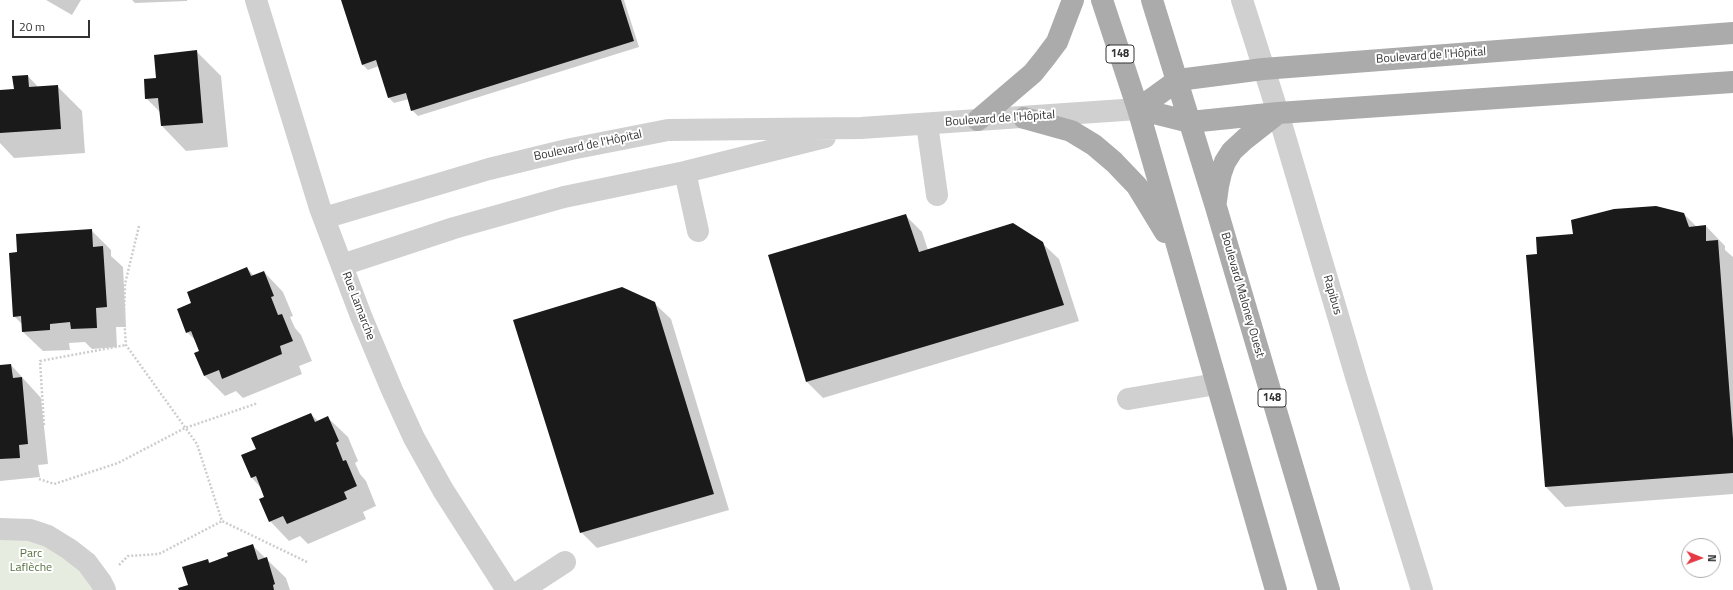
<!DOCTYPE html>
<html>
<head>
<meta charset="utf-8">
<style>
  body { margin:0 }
  #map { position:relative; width:1733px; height:590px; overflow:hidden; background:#fff; font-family:"Titillium Web",sans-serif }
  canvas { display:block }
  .north { position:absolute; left:1681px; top:538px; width:40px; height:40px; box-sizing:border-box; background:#fff; border:1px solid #adadad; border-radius:50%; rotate:91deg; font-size:11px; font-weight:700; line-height:16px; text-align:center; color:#333 }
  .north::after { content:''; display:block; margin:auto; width:14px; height:18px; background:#e63946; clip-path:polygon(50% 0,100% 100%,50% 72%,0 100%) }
  .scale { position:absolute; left:12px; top:20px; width:78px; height:18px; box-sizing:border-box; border:2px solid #333; border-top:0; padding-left:5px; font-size:12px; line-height:14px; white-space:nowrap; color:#333; -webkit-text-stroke:3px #fff; paint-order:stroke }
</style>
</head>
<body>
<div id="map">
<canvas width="1733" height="590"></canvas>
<div class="north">N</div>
<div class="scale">20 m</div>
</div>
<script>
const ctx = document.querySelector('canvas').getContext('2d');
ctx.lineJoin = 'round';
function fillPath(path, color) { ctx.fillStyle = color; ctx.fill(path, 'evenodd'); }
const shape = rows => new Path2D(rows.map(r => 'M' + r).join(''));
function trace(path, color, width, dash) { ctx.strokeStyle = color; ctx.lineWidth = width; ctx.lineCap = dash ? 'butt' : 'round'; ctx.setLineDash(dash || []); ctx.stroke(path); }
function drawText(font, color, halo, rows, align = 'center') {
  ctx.font = font + ' "Titillium Web",sans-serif'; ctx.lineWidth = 4; ctx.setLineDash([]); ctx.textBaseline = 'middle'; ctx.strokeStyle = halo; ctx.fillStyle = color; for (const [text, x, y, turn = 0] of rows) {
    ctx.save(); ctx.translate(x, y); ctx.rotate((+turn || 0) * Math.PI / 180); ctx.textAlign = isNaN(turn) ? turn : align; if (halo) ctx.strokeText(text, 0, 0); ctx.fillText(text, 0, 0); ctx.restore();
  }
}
const green = shape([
  [0,529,30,530,105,590,0,590]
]);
const shadow = shape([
  [46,0,81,0,72,15],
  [132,0,187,0,187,1,135,3],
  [342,0,624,0,639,47,418,116,412,110,409,99,394,103,389,98,379,66,368,70,362,64],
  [196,51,221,76,228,147,186,151,162,126,160,112,146,98,157,79],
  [28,76,39,88,57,86,82,111,85,153,14,158,0,143,0,91,15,89],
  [1684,214,1697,227,1706,226,1725,246,1725,250,1733,257,1733,494,1565,507,1546,487,1538,255,1576,236],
  [906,216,922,232,928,250,1042,243,1059,259,1079,321,823,398,807,382,769,256],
  [91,230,111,250,111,256,123,267,126,327,116,327,117,347,92,349,85,342,69,343,70,350,43,351,23,332,23,325,14,316,18,253],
  [247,268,254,276,264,272,283,292,293,316,290,317,295,328,301,335,312,361,299,366,302,374,243,398,236,391,225,396,205,376,196,354,201,352,197,342,187,332,192,303],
  [654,303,671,319,729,510,597,548,581,532],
  [11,365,41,398,48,464,38,465,40,477,0,481,0,366],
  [311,414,318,421,328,418,348,437,358,461,355,463,360,474,366,481,376,506,363,512,366,519,308,544,300,536,289,541,270,521,265,497,261,488,252,478,242,455,257,449],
  [253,546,286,578,290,590,180,590,190,586,208,560,210,563,229,557]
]);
const building = shape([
  [341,0,621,0,634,41,411,111,406,93,388,98,376,60,362,65],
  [197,50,203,123,161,126,158,98,145,99,144,79,156,78,154,55],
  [28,75,29,87,58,85,61,129,0,133,0,90,14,89,12,76],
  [1656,206,1684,213,1689,227,1706,225,1706,241,1718,240,1733,439,1733,473,1545,487,1526,255,1537,254,1536,237,1573,234,1571,220,1614,209],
  [906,214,919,252,1013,223,1043,242,1064,305,806,382,768,255],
  [92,229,93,247,103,246,107,307,96,308,97,328,71,329,70,322,50,324,50,330,22,332,21,316,13,317,9,253,17,252,16,234],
  [247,267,251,276,264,271,274,296,271,297,278,315,282,314,293,341,280,346,282,354,222,379,219,370,204,376,194,353,199,351,191,331,186,333,177,309,191,303,187,292],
  [622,287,655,302,714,494,580,533,513,320],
  [11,364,13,378,22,377,28,444,19,445,20,458,0,459,0,365],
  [311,413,315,422,328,416,339,441,336,443,343,461,346,460,357,486,344,492,347,499,287,524,283,516,269,522,259,499,264,497,256,476,251,478,241,455,256,449,251,438],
  [253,544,258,560,267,557,275,584,273,585,274,590,179,590,178,588,188,585,182,567,208,559,209,563,228,556,227,553]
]);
const path = shape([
  [139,226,125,284,124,318,126,345,197,444,222,521,307,562],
  [44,425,40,361,126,345],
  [39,479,54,484,118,463,185,428,258,403],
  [119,565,128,556,159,554,222,521]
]);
const minor = shape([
  [256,0,320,208,361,316,392,390,414,438,443,490,507,590],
  [1242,0,1278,113,1357,380,1422,590],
  [927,124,937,195],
  [685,172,698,231],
  [324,218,489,169,571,149,668,130,861,128,1138,109],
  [342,265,454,228,564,197,685,172,825,137],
  [1128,399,1216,384],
  [0,529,30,530,48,536,69,549,87,563,101,582,105,590],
  [522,590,565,562]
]);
const major = shape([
  [1102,0,1138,109,1276,590],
  [1152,0,1216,207,1329,590],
  [1138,109,1178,80,1225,74,1263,69,1733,33],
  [1138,109,1190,122,1278,113,1733,82],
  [1024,118,1071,131,1094,145,1114,162,1137,186,1165,232],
  [978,120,1033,73,1045,58,1057,42,1073,0],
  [1216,201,1218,186,1221,173,1225,162,1232,151,1245,139,1278,113]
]);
const shields = [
  [1120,54,28],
  [1272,398,28]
];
const shieldNames = [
  ["148",1120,54],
  ["148",1272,398]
];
const streetNames = [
  ["Boulevard de l'Hôpital",1431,56,-4],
  ["Boulevard de l'Hôpital",1000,119,-4],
  ["Boulevard de l'Hôpital",588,146,-12],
  ["Boulevard Maloney Ouest",1242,295,74],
  ["Rapibus",1332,295,74],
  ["Rue Lamarche",358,306,69]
];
const parkNames = [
  ["Parc",31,554],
  ["Laflèche",31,568]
];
fillPath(green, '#e6ecdf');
fillPath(shadow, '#0003');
fillPath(building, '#1a1a1a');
trace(path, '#cdcdcd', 2.5, [2, 2]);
trace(minor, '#d0d0d0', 22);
trace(major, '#ababab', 22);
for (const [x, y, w] of shields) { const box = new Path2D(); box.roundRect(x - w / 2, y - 9, w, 18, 3); ctx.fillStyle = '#fff'; ctx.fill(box); trace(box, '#333', 1); }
drawText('bold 11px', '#333', null, shieldNames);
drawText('12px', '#333', '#fff', streetNames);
drawText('12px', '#56703f', '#fff', parkNames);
</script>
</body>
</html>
